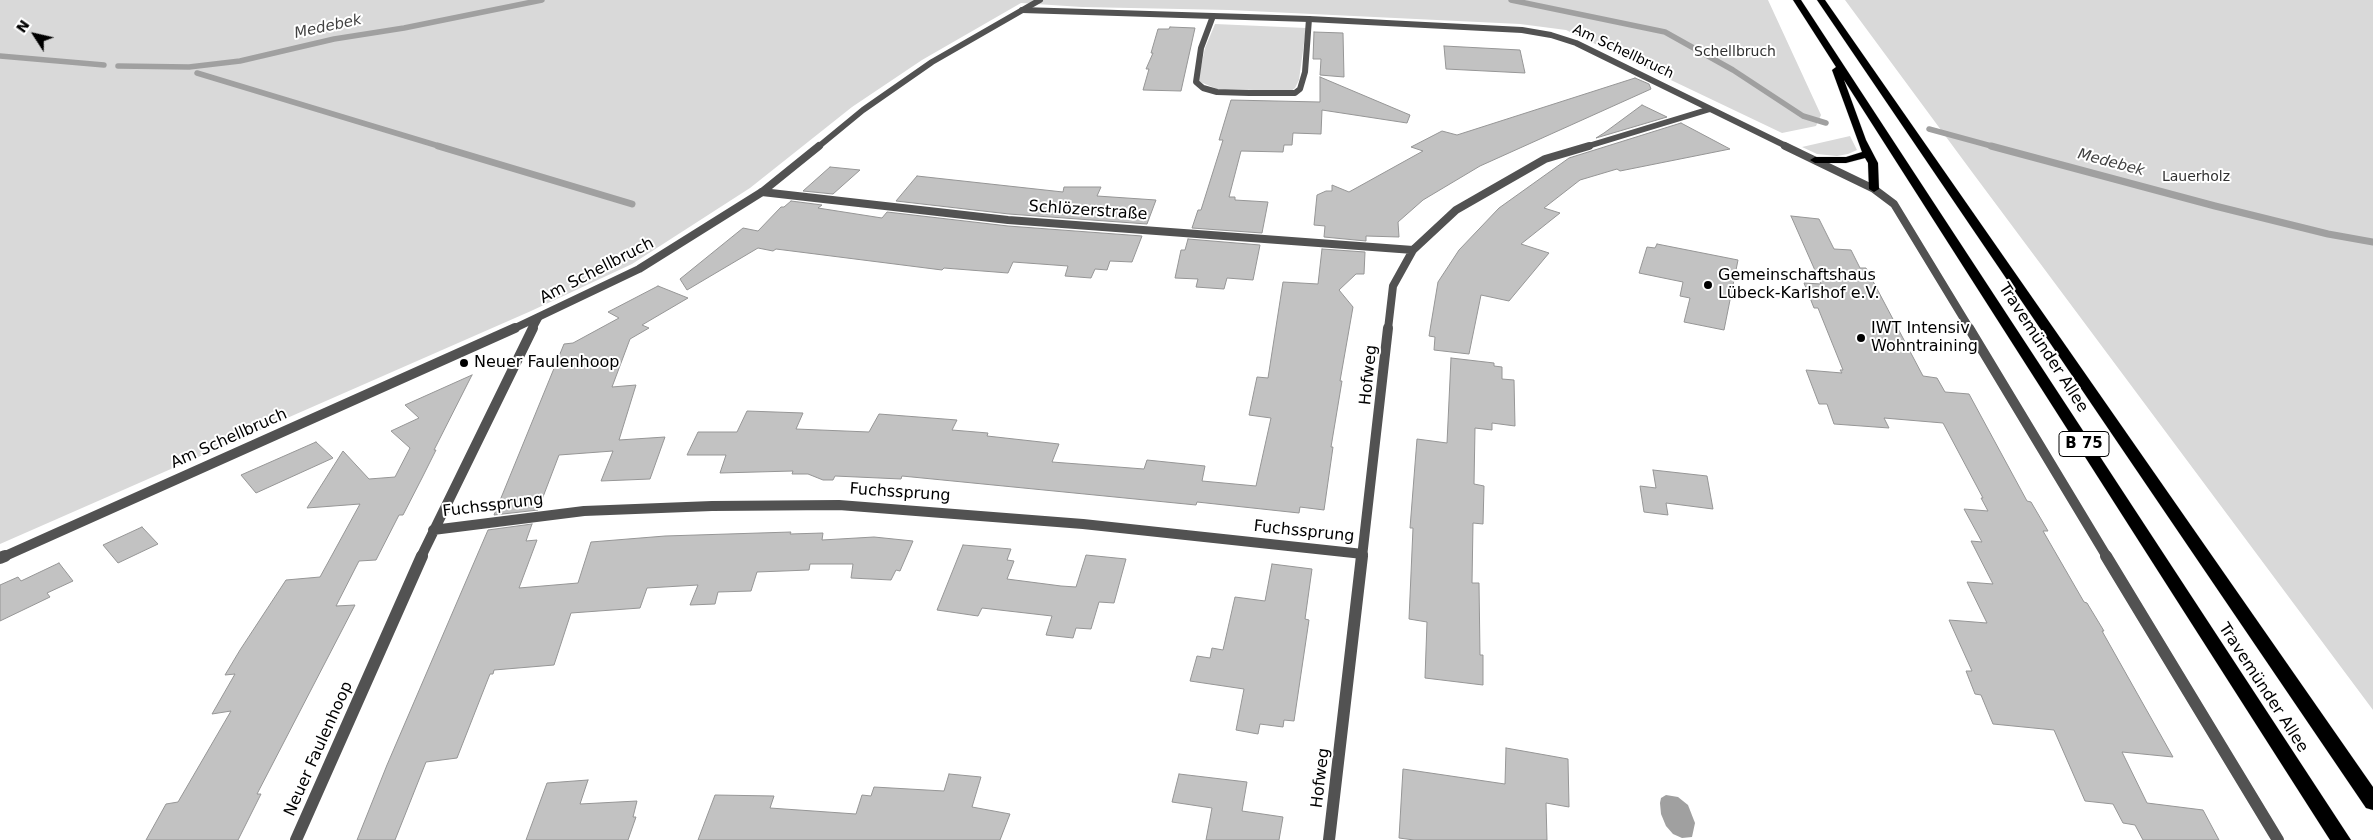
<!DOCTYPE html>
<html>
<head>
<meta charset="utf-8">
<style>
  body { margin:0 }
  #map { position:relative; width:2373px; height:840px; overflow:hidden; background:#fff; font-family:"DejaVu Sans",sans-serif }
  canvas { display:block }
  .north { position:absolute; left:10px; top:10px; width:50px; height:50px; -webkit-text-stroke:4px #fff; paint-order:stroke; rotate:305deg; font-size:14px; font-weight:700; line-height:20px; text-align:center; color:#000 }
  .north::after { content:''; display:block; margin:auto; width:18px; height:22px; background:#000; clip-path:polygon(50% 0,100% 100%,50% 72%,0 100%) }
</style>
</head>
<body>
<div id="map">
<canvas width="2373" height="840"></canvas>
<div class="north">N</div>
</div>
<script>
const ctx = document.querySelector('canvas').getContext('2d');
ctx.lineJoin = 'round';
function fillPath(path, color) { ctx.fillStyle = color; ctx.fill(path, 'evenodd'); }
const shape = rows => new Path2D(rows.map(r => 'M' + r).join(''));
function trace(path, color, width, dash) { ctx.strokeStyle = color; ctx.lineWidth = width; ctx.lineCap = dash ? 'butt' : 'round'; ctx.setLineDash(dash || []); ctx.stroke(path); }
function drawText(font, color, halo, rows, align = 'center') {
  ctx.font = font + ' "DejaVu Sans",sans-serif'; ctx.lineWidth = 4; ctx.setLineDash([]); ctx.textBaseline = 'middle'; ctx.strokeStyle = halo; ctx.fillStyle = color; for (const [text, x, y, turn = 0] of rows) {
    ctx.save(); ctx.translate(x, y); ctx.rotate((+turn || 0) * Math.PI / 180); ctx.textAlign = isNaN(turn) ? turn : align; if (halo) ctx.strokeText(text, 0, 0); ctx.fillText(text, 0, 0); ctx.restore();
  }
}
const green = shape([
  [0,0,1768,0,1821,115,1816,126,1782,133,1566,30,1520,24,1229,10,1082,7,1021,3,922,60,852,107,750,188,632,264,531,311,0,544],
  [1845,0,2373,0,2373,710,1972,172],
  [1215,24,1306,28,1299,80,1295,88,1291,91,1217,89,1198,81,1205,48],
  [1850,136,1857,150,1848,154,1837,156,1817,154,1802,147]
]);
const water = shape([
  [1666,795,1678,797,1688,805,1695,823,1692,837,1682,838,1673,834,1666,826,1661,814,1660,803,1661,798]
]);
const streamFar1 = shape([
  [1511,0,1665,32,1733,70,1803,116,1826,123],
  [0,56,104,65],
  [118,66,189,67,240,61,334,39,404,28,542,0],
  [197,73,442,147],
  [1929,129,1995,147]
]);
const stream = shape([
  [438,146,632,204],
  [1991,146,2215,206,2328,234,2373,242]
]);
const building = shape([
  [1170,27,1195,28,1181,91,1143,90,1149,69,1146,69,1153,53,1151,53,1158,29,1169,29,1170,27],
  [1314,32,1343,33,1344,77,1320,75,1321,59,1313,59,1314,32],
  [1444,46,1520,50,1525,73,1446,69,1444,46],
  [1320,77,1410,115,1407,123,1322,110,1321,134,1293,133,1292,145,1284,145,1283,152,1241,151,1229,197,1235,197,1235,200,1268,202,1262,233,1192,228,1198,210,1201,210,1223,140,1219,140,1231,100,1320,102,1320,77],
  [1635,78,1649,84,1651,89,1480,166,1423,200,1398,222,1399,237,1366,236,1366,241,1324,237,1325,226,1314,225,1317,195,1326,191,1332,191,1332,185,1349,192,1423,151,1411,147,1442,131,1457,135,1635,78],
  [1642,105,1667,117,1596,138,1604,133,1642,105],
  [1681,123,1730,149,1620,171,1617,169,1580,180,1544,208,1560,213,1521,244,1549,253,1509,301,1481,295,1469,354,1434,350,1435,337,1429,336,1438,282,1459,250,1499,208,1569,158,1681,123],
  [830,167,860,170,833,194,803,191,830,167],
  [917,176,1063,192,1064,187,1101,187,1097,196,1156,200,1147,224,1009,214,896,201,917,176],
  [791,201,822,205,818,208,882,218,887,212,1008,226,1142,236,1132,262,1110,261,1107,270,1095,269,1091,278,1065,276,1068,266,1013,262,1008,273,944,268,942,270,776,249,773,251,758,248,687,290,680,279,743,228,758,231,781,207,784,207,791,201],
  [1791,216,1819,219,1834,249,1851,250,1860,268,1866,268,1923,376,1937,378,1945,392,1969,394,2027,501,2031,502,2048,531,2043,531,2084,602,2087,603,2104,631,2102,631,2173,757,2122,752,2147,803,2203,810,2219,840,2143,840,2135,825,2123,823,2113,804,2085,801,2054,730,1993,724,1981,695,1975,694,1966,671,1972,671,1949,620,1987,623,1967,582,1993,584,1971,541,1982,542,1964,509,1988,511,1981,498,1983,498,1943,423,1884,418,1889,428,1834,424,1827,404,1819,404,1806,370,1842,373,1840,370,1843,370,1818,308,1814,308,1804,283,1821,284,1791,216],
  [1188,239,1260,245,1253,280,1227,278,1224,289,1196,287,1198,279,1175,278,1181,250,1185,250,1188,239],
  [1657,244,1738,260,1724,330,1684,322,1690,298,1680,296,1683,282,1639,273,1647,247,1655,248,1657,244],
  [1322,249,1365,252,1364,274,1356,274,1339,290,1353,307,1340,381,1342,381,1331,447,1333,447,1324,510,1300,507,1299,513,1197,502,1196,505,902,476,901,479,835,476,833,480,823,480,808,474,792,474,793,471,720,473,726,455,687,455,698,432,737,432,747,411,803,413,796,429,869,432,879,414,957,420,952,430,988,433,987,436,1059,444,1052,462,1144,469,1147,460,1205,466,1202,481,1256,486,1271,418,1249,415,1257,377,1268,378,1283,282,1318,284,1322,249],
  [658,286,688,298,642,325,649,328,630,339,612,387,636,385,619,440,665,437,650,479,601,481,613,451,559,455,538,510,494,515,564,344,573,343,619,318,608,312,658,286],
  [1451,358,1494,363,1494,366,1502,367,1502,379,1514,380,1515,426,1492,423,1492,430,1475,428,1474,484,1484,486,1483,524,1473,523,1472,583,1479,583,1480,655,1483,655,1483,685,1425,678,1427,622,1409,619,1413,528,1410,528,1417,439,1447,443,1451,358],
  [472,375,434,450,436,450,422,478,403,515,399,515,376,560,359,561,336,606,355,605,257,794,261,794,238,840,146,840,166,804,178,802,231,711,212,714,235,674,225,675,240,650,286,580,320,577,360,504,307,508,343,451,369,479,395,477,410,448,391,431,419,418,405,405,472,375],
  [316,442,333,458,256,493,241,475,316,442],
  [1653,470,1707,476,1713,509,1666,503,1668,515,1644,512,1640,486,1656,488,1653,470],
  [532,524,526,541,537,540,519,588,578,583,591,542,665,536,791,532,790,534,823,533,822,540,874,537,913,541,900,571,896,570,891,580,851,578,853,564,810,564,809,570,757,572,751,591,718,592,715,604,690,605,698,585,647,588,640,608,571,613,554,665,494,670,493,674,490,674,457,758,426,762,395,840,357,840,387,765,488,530,532,524],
  [142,527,158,544,118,563,103,545,142,527],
  [963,545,1011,549,1007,560,1014,561,1007,579,1061,586,1076,587,1086,555,1126,559,1114,603,1099,602,1091,629,1076,628,1073,638,1046,635,1052,616,982,608,978,616,937,610,963,545],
  [59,563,73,581,47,593,50,597,0,621,0,585,18,577,21,581,59,563],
  [1272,564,1312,569,1305,619,1309,620,1294,721,1284,720,1283,727,1260,724,1258,734,1236,730,1244,689,1190,681,1197,656,1210,658,1212,648,1223,650,1235,597,1265,601,1272,564],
  [1506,748,1568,759,1569,807,1546,803,1547,840,1414,840,1399,838,1403,769,1505,784,1506,748],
  [949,774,981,777,972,807,1010,814,1000,840,698,840,715,795,774,796,770,808,856,814,862,795,871,796,874,787,944,791,949,774],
  [1179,774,1247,782,1242,811,1283,817,1279,840,1206,840,1212,808,1172,802,1179,774],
  [588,780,580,804,637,801,633,817,636,817,628,840,526,840,547,783,588,780]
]);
const service = shape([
  [1213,16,1201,48,1196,82,1203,88,1217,92,1249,93,1295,93,1300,89,1305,72,1309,19]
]);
const minorFar3 = shape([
  [1022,10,1309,19,1522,30,1551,35,1576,43,1788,147],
  [1585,147,1710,109]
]);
const minorFar2 = shape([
  [1785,146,1874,189,1894,204,1970,329],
  [762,192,1008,220,1413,250],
  [532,329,538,318],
  [1388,329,1393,286,1413,250,1456,210,1545,159,1589,146]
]);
const minorFar1 = shape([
  [1969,328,2107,557],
  [433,530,584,511,712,506,839,505,1083,524,1363,554],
  [421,557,533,328],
  [1362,557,1388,328]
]);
const minor = shape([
  [2106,556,2278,840],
  [296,840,422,556],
  [1329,840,1362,556]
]);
const tertiaryFar3 = shape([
  [818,147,863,110,932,62,1040,0]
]);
const tertiaryFar2 = shape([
  [513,329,639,269,762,192,819,146]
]);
const tertiaryFar1 = shape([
  [3,557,515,328]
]);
const tertiary = shape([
  [0,558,5,556]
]);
const trunk = shape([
  [1793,0,1801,0,2351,840,2330,840,1844,80,1866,140,1878,163,1879,189,1874,192,1869,189,1868,163,1865,158,1846,163,1815,163,1810,160,1815,157,1846,157,1862,152,1832,70,1836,67,1793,0],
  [1817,0,1825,0,2373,787,2373,810,2366,808,1817,0]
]);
const markers = [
  [1708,285,5,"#000"],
  [1861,338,5,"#000"],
  [464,363,5,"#000"]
];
const farStreetnames = [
  ["Am Schellbruch",1623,52,25]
];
const farParknames = [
  ["Schellbruch",1735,52],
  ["Lauerholz",2196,177]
];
const farWaternames = [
  ["Medebek",328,27,-12],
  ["Medebek",2111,163,15]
];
const shields = [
  [2084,444,50]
];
const shieldNames = [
  ["B 75",2084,444]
];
const streetNames = [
  ["Schlözerstraße",1088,211,4],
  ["Am Schellbruch",597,271,-27],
  ["Travemünder Allee",2043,348,57],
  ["Hofweg",1369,375,-84],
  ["Am Schellbruch",229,439,-24],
  ["Fuchssprung",900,493,4],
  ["Fuchssprung",493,506,-7],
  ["Fuchssprung",1304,532,6],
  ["Travemünder Allee",2263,688,57],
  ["Neuer Faulenhoop",319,749,-66],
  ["Hofweg",1321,778,-83]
];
const poiNames = [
  ["Gemeinschaftshaus",1718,276],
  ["Lübeck-Karlshof e.V.",1718,294],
  ["IWT Intensiv",1871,329],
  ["Wohntraining",1871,347],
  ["Neuer Faulenhoop",474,363]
];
fillPath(green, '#d9d9d9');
fillPath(water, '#a0a0a0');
trace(streamFar1, '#a0a0a0', 5.5);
trace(stream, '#a0a0a0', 7);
fillPath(building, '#c2c2c2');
trace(building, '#969696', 1);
trace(trunk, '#dbdbdb', 1);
trace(service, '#525252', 6);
trace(minorFar3, '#525252', 6);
trace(minorFar2, '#525252', 8);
trace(minorFar1, '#525252', 10);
trace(minor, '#525252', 12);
trace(tertiaryFar3, '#525252', 6);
trace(tertiaryFar2, '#525252', 8);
trace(tertiaryFar1, '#525252', 10);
trace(tertiary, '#525252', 12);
fillPath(trunk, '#000');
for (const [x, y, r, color] of markers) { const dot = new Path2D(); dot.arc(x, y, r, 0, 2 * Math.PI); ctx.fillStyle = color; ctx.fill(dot); trace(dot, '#fff', 2); }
drawText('14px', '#000', '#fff', farStreetnames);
drawText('14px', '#303030', '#fff', farParknames);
drawText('italic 15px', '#414141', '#fff', farWaternames);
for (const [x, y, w] of shields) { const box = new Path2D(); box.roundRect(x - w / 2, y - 12.5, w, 25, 4); ctx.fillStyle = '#fff'; ctx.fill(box); trace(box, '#000', 1); }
drawText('bold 15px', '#000', null, shieldNames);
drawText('16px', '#000', '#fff', streetNames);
drawText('16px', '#000', '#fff', poiNames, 'left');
</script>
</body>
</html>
